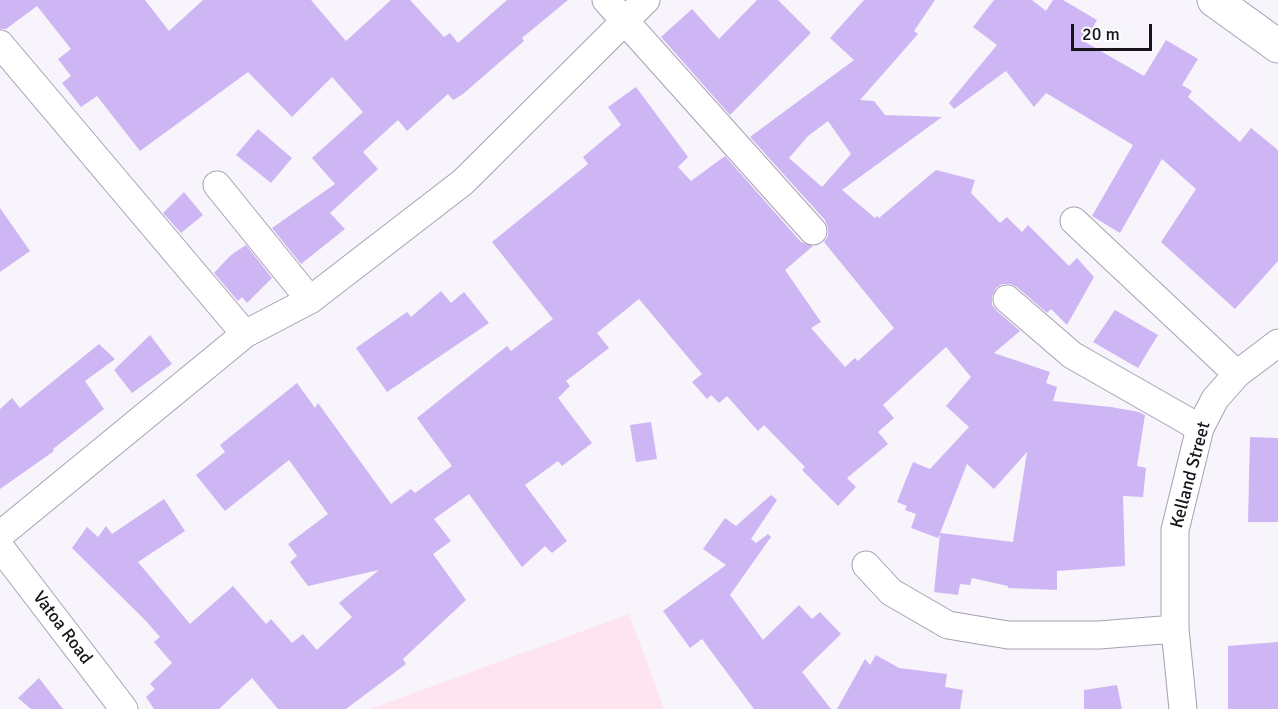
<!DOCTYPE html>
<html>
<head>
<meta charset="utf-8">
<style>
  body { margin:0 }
  #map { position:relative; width:1278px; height:709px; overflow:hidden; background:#f7f4fc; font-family:Signika,sans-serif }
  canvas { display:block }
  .scale { position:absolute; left:1071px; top:24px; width:81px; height:27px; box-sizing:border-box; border:3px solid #17141b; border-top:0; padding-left:8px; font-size:18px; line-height:21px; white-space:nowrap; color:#17141b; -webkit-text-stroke:4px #fff; paint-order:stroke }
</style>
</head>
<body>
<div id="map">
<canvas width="1278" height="709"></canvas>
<div class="scale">20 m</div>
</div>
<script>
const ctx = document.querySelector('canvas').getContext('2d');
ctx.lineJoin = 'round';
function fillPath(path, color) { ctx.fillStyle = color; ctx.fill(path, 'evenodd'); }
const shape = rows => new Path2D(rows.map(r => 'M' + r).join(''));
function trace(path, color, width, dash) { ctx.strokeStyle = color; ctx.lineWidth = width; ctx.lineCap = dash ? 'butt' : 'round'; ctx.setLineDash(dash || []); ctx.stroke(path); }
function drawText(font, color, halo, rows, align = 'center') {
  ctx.font = font + ' Signika,sans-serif'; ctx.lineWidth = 6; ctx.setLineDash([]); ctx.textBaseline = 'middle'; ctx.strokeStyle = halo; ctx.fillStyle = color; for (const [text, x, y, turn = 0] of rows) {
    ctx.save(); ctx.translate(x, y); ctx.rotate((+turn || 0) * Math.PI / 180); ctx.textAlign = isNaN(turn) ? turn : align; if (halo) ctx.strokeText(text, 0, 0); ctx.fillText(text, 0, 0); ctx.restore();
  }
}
const commercial = shape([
  [629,614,664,709,370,709]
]);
const building = shape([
  [0,0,145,0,169,31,203,0,311,0,346,41,391,0,410,0,444,37,450,33,458,43,507,0,568,0,522,38,524,41,463,94,453,100,448,94,407,131,398,120,363,152,378,169,330,213,345,229,301,264,272,228,335,184,312,158,363,112,332,77,292,117,248,72,140,151,97,96,81,107,62,83,71,76,58,59,71,49,37,6,6,29,0,29],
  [757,0,778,0,811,33,730,115,661,37,692,9,719,39],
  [864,0,935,0,914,31,918,34,860,100,874,101,885,115,942,117,842,190,875,218,877,216,879,218,936,170,975,180,971,193,1000,223,1007,217,1022,232,1028,225,1069,266,1077,258,1094,277,1067,325,1051,309,1047,313,1017,287,1010,284,1002,284,996,288,992,296,992,305,997,311,1020,331,994,353,1050,372,1046,383,1057,387,1053,401,1111,407,1139,412,1145,415,1137,466,1146,468,1143,497,1123,496,1125,566,1057,571,1057,590,1008,588,1008,586,972,578,970,585,960,584,958,595,934,592,940,534,938,538,911,528,916,514,905,510,907,506,897,502,913,462,930,469,969,427,946,406,971,377,946,347,883,405,894,418,878,432,888,444,847,478,856,487,838,506,802,470,805,467,764,425,758,431,727,396,719,403,711,395,707,399,692,382,702,374,639,299,597,333,609,348,566,381,570,386,558,398,592,443,562,466,558,461,525,485,567,541,552,553,545,546,522,567,469,494,434,519,451,541,433,554,466,600,403,659,406,664,346,709,278,709,252,678,219,709,154,709,146,697,155,689,150,684,172,663,154,642,160,637,145,620,72,548,87,527,98,537,106,526,112,534,164,499,185,531,138,562,190,624,233,586,266,624,271,619,292,643,303,634,317,650,352,617,339,603,379,570,308,586,290,562,297,556,288,544,328,514,289,460,225,511,196,475,225,452,220,445,297,383,315,408,318,403,391,504,411,489,415,493,452,466,417,418,507,346,511,351,553,319,492,242,588,164,583,157,621,125,608,107,636,87,688,157,678,167,691,181,725,156,801,242,813,246,785,270,821,322,811,328,845,367,855,358,858,361,894,328,824,242,828,236,828,228,825,220,750,137,854,60,830,38],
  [828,121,851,154,822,187,789,158,808,136],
  [1027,452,1013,542,940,533,967,464,994,489],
  [994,0,1032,0,1046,11,1053,0,1063,0,1097,20,1085,42,1144,76,1166,40,1198,59,1182,85,1192,91,1188,97,1240,142,1251,128,1278,150,1278,261,1235,309,1161,242,1196,189,1162,159,1120,233,1092,216,1133,145,1046,93,1034,107,1006,71,954,109,949,103,997,45,973,27],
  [258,129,292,158,271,183,236,155],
  [184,192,203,215,181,233,163,213],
  [0,208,30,251,0,272],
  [246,245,272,278,247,303,242,297,238,301,214,273,231,255],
  [441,291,451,303,464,292,489,323,387,392,356,348,407,312,411,317],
  [1115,310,1158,335,1138,368,1093,342],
  [150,335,172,364,132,393,114,370],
  [99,344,115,359,85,381,104,409,53,449,54,451,0,489,0,409,12,398,20,408],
  [651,422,657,459,636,462,630,425],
  [1250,437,1278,438,1278,522,1248,522],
  [771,495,777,500,751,539,756,543,768,534,771,537,730,595,763,640,799,605,812,619,820,612,841,634,802,672,831,709,754,709,702,639,690,648,663,611,726,565,703,549,725,518,736,526],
  [1278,642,1278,709,1228,709,1228,646],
  [876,655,899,668,947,674,945,687,963,690,960,709,837,709,865,659,870,665],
  [39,678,63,709,31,709,18,698],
  [1117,685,1122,709,1084,709,1084,690]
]);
const street = shape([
  [606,0,813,231],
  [0,44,245,334],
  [217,185,310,300],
  [1074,221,1237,374],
  [1007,299,1072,355,1200,428],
  [0,535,245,334,310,300,463,182,646,0],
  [0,547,124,709],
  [866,565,891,592,948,625,1008,635,1099,635,1175,629],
  [1183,709,1175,629,1175,530,1200,428,1215,399,1237,374,1278,343]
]);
const secondary = shape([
  [1214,0,1278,46]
]);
const streetNames = [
  ["Kelland Street",1191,475,-75],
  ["Vatoa Road",62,628,53]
];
fillPath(commercial, '#fde4ef');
fillPath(building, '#ceb5f3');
trace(street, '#a7a0b3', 29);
trace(secondary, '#a7a0b3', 35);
trace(street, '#fff', 27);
trace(secondary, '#fff', 33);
drawText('18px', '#17141b', '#fff', streetNames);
</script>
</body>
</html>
